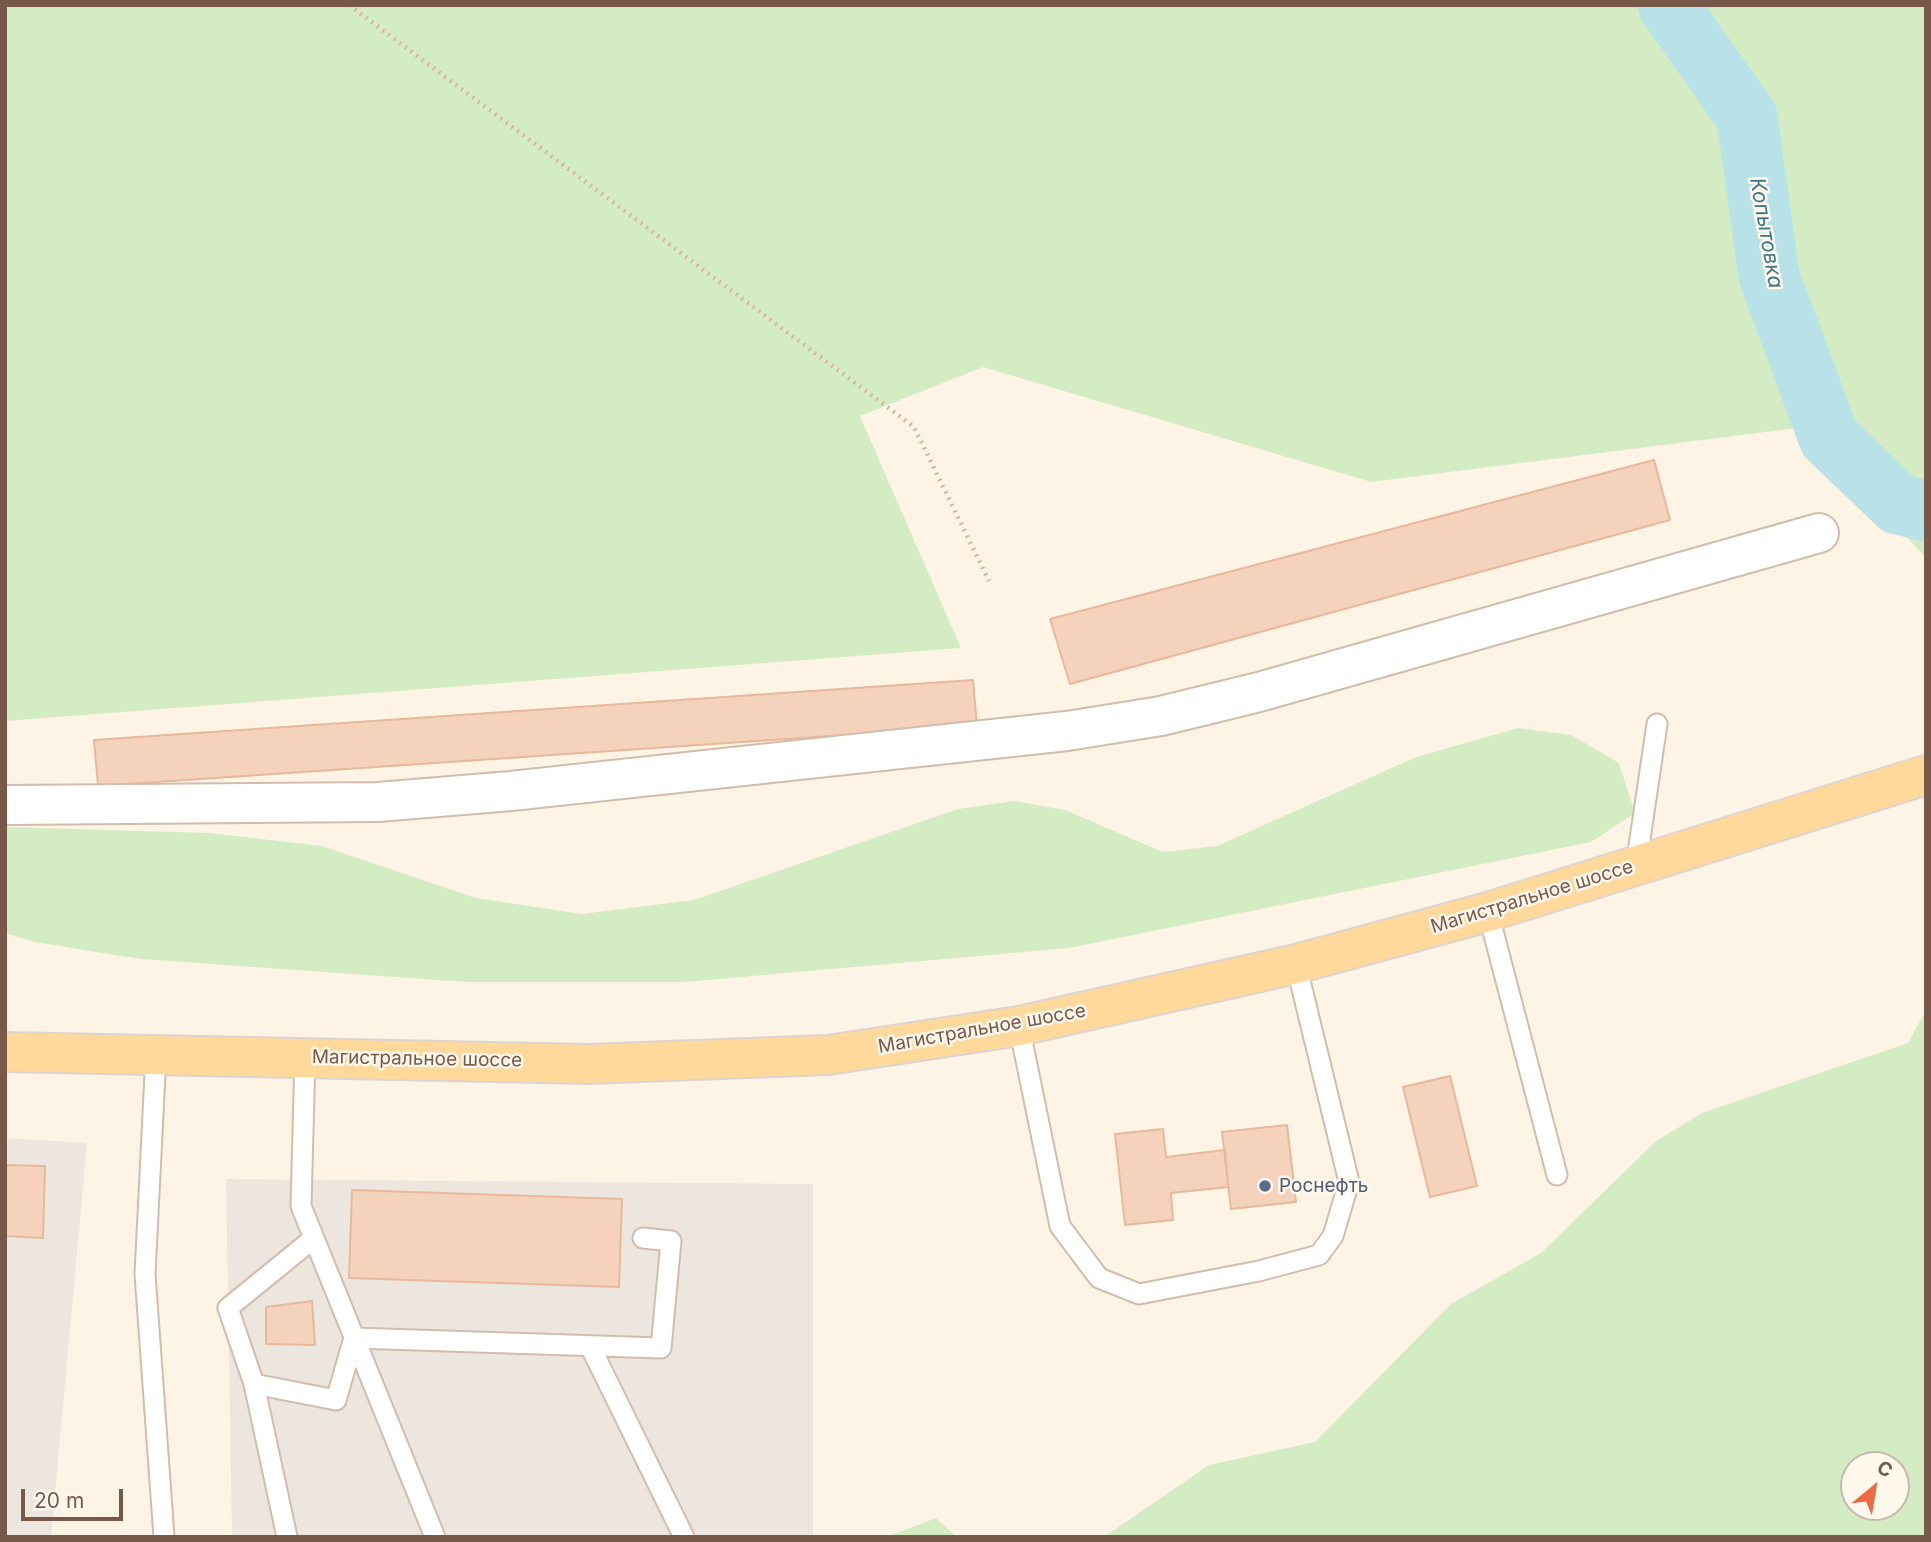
<!DOCTYPE html>
<html>
<head>
<meta charset="utf-8">
<style>
  body { margin:0 }
  #map { position:relative; width:1931px; height:1542px; overflow:hidden; background:#fdf4e5; font-family:Inter,sans-serif }
  canvas { display:block }
  .frame { position:absolute; inset:0; border:7px solid #785949; pointer-events:none }
  .north { position:absolute; left:1840px; top:1451px; width:70px; height:70px; box-sizing:border-box; background:#fff8ed; border:2px solid #c9b8ab; border-radius:50%; rotate:30deg; font-size:19px; font-weight:700; line-height:28px; text-align:center; color:#785949 }
  .north::after { content:''; display:block; margin:auto; width:24px; height:32px; background:#ed6a45; clip-path:polygon(50% 0,100% 100%,50% 72%,0 100%) }
  .scale { position:absolute; left:21px; top:1489px; width:102px; height:32px; box-sizing:border-box; border:4px solid #785949; border-top:0; padding-left:9px; font-size:21px; line-height:24px; white-space:nowrap; color:#785949; -webkit-text-stroke:5px #fff8ed; paint-order:stroke }
</style>
</head>
<body>
<div id="map">
<canvas width="1931" height="1542"></canvas>
<div class="frame"></div>
<div class="north">С</div>
<div class="scale">20 m</div>
</div>
<script>
const ctx = document.querySelector('canvas').getContext('2d');
ctx.lineJoin = 'round';
function fillPath(path, color) { ctx.fillStyle = color; ctx.fill(path, 'evenodd'); }
const shape = rows => new Path2D(rows.map(r => 'M' + r).join(''));
function trace(path, color, width, dash) { ctx.strokeStyle = color; ctx.lineWidth = width; ctx.lineCap = dash ? 'butt' : 'round'; ctx.setLineDash(dash || []); ctx.stroke(path); }
function drawText(font, color, halo, rows, align = 'center') {
  ctx.font = font + ' Inter,sans-serif'; ctx.lineWidth = 5; ctx.setLineDash([]); ctx.textBaseline = 'middle'; ctx.strokeStyle = halo; ctx.fillStyle = color; for (const [text, x, y, turn = 0] of rows) {
    ctx.save(); ctx.translate(x, y); ctx.rotate((+turn || 0) * Math.PI / 180); ctx.textAlign = isNaN(turn) ? turn : align; if (halo) ctx.strokeText(text, 0, 0); ctx.fillText(text, 0, 0); ctx.restore();
  }
}
const industrial = shape([
  [5,1138,87,1143,51,1537,5,1537],
  [226,1179,813,1184,813,1537,232,1537]
]);
const green = shape([
  [5,5,1926,5,1926,558,1805,427,1371,482,983,367,860,416,961,648,5,721],
  [1518,728,1571,735,1619,763,1635,813,1591,842,1069,948,685,982,466,982,141,959,34,942,5,933,5,827,210,833,322,846,476,898,582,914,694,900,958,809,1014,801,1065,810,1163,852,1217,846,1416,757],
  [1926,1010,1926,1537,1104,1537,1209,1465,1315,1442,1451,1304,1541,1253,1656,1141,1702,1113,1908,1043],
  [1854,1465,1896,1465,1896,1507,1854,1507],
  [936,1518,957,1537,889,1537,889,1536]
]);
const river = shape([
  [1668,5,1747,117,1769,276,1829,438,1898,504,1926,511]
]);
const building = shape([
  [1654,460,1670,520,1070,684,1050,619,1654,460],
  [973,680,977,726,98,786,94,740,973,680],
  [1450,1076,1477,1186,1430,1197,1403,1087,1450,1076],
  [1287,1125,1296,1202,1231,1209,1222,1132,1287,1125],
  [1163,1129,1166,1157,1225,1150,1228,1187,1171,1193,1173,1220,1125,1225,1115,1134,1163,1129],
  [5,1165,45,1166,43,1238,5,1236,5,1165],
  [352,1190,622,1199,619,1287,349,1278,352,1190],
  [312,1301,315,1345,266,1344,266,1307,312,1301]
]);
const path = shape([
  [349,5,914,427,989,581]
]);
const service = shape([
  [1636,866,1657,724],
  [1488,912,1557,1175],
  [1019,1026,1060,1226,1099,1278,1139,1294,1259,1271,1319,1255,1333,1236,1349,1182,1296,964],
  [156,1054,145,1274,164,1537],
  [305,1056,301,1206,435,1537],
  [314,1238,228,1308,254,1384,336,1400,354,1338,661,1348,671,1241,643,1238],
  [590,1346,684,1537],
  [254,1384,287,1537]
]);
const minor = shape([
  [5,805,378,802,511,791,1067,731,1161,716,1259,692,1819,533]
]);
const primary = shape([
  [5,1052,589,1064,828,1055,1019,1026,1296,964,1488,912,1926,775]
]);
const markers = [
  [1265,1186,7,"#5c6f8a"]
];
const streetNames = [
  ["Магистральное шоссе",1532,897,-17],
  ["Магистральное шоссе",982,1029,-10],
  ["Магистральное шоссе",417,1059,1]
];
const serviceNames = [
  ["Роснефть",1279,1186]
];
const waterNames = [
  ["Копытовка",1766,233,80]
];
fillPath(industrial, '#ede6df');
fillPath(green, '#d4ecc3');
trace(river, '#b8e1e8', 61);
fillPath(building, '#f4d2bb');
trace(building, '#e8b89b', 2);
trace(service, '#d2bdad', 23);
trace(minor, '#d2bdad', 42);
trace(primary, '#dcd4d0', 42);
trace(path, '#d9b59e', 4.5, [2, 5]);
trace(service, '#fff', 19);
trace(minor, '#fff', 38);
trace(primary, '#ffd99b', 38);
for (const [x, y, r, color] of markers) { const dot = new Path2D(); dot.arc(x, y, r, 0, 2 * Math.PI); ctx.fillStyle = color; ctx.fill(dot); trace(dot, '#fff8ed', 2.5); }
drawText('19px', '#785949', '#fff8ed', streetNames);
drawText('19px', '#4e5e75', '#fff8ed', serviceNames, 'left');
drawText('italic 21px', '#3e7a85', '#fff8ed', waterNames);
</script>
</body>
</html>
